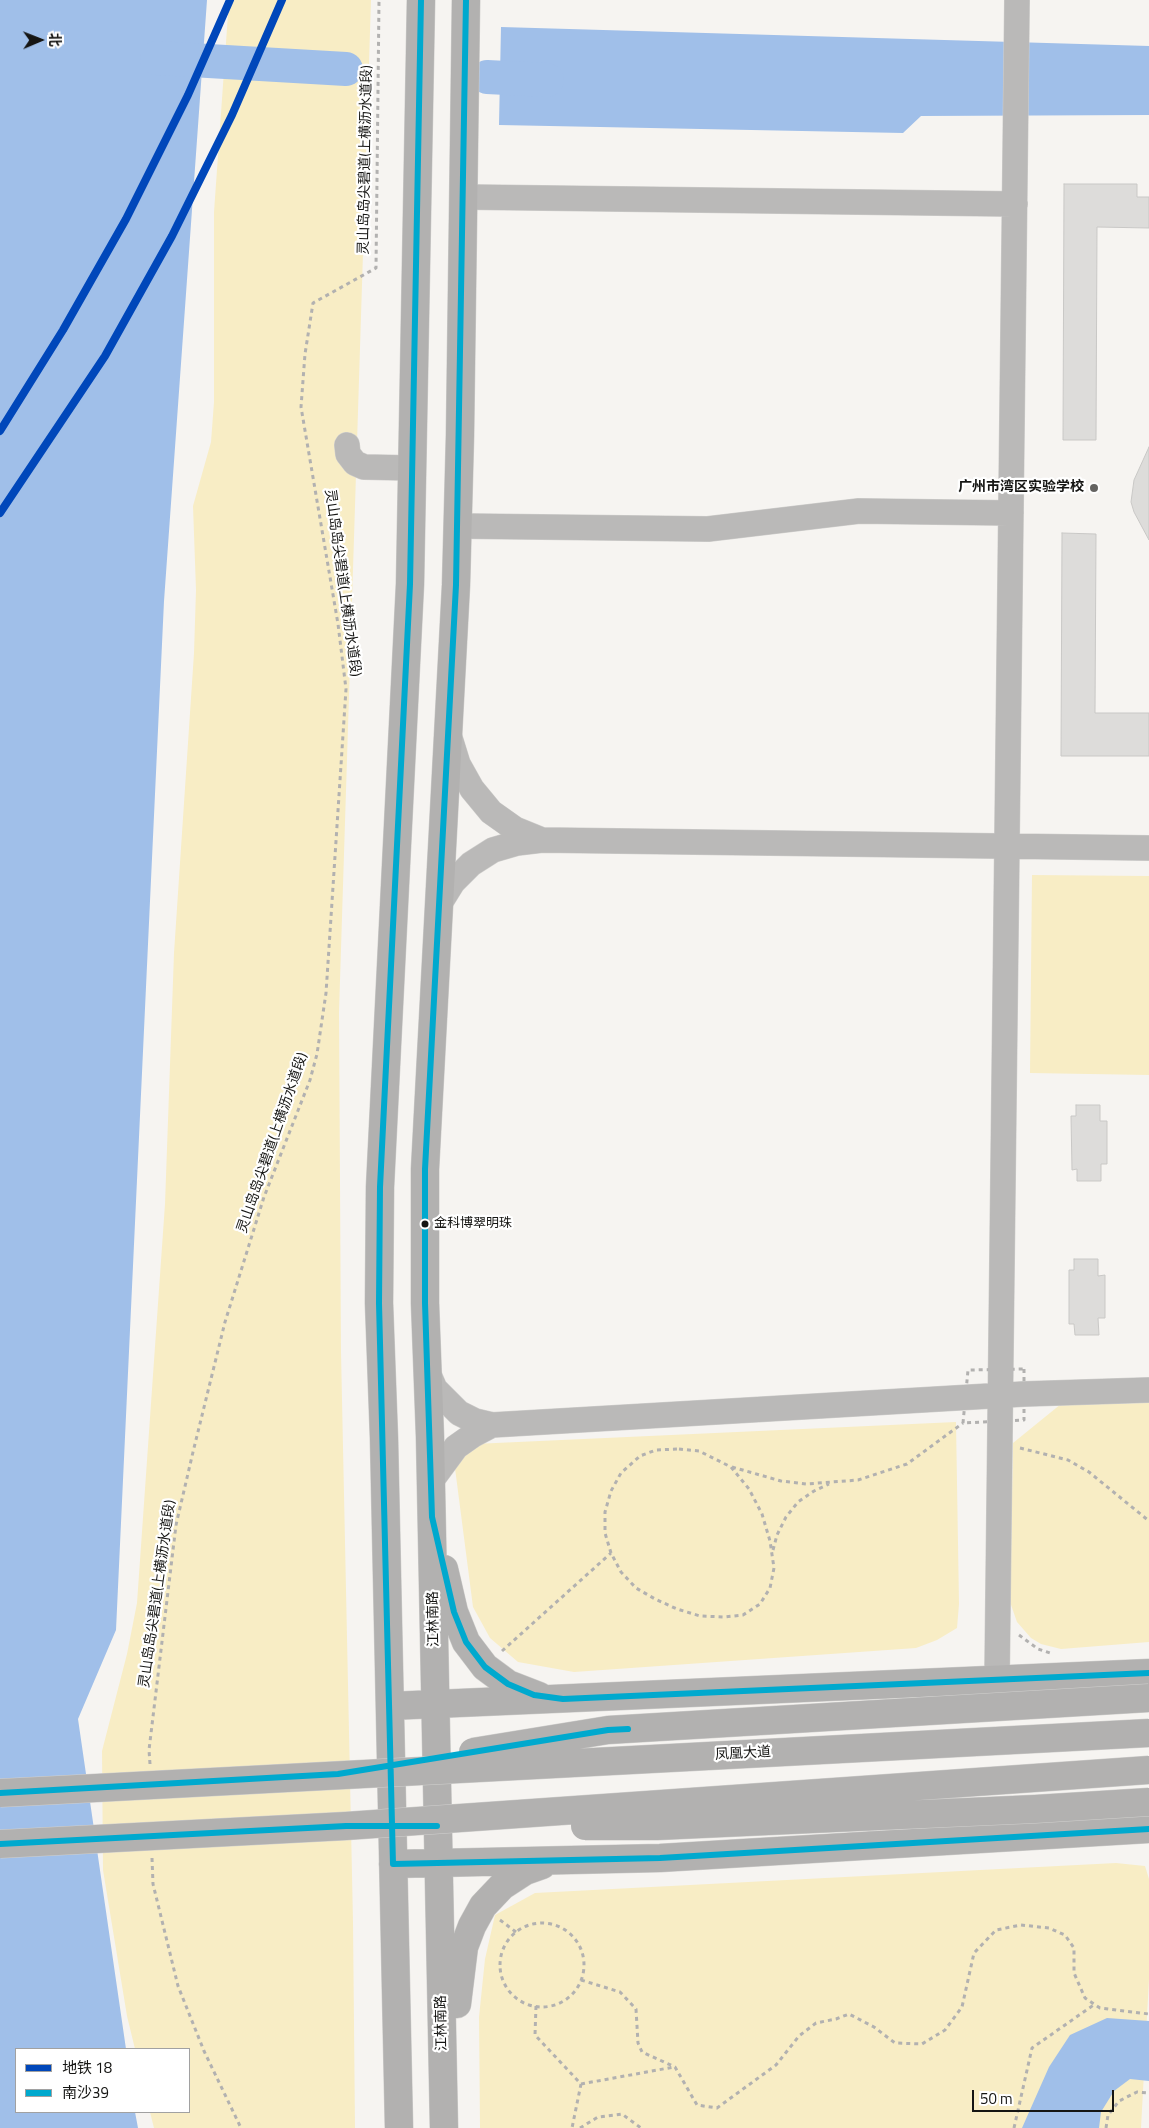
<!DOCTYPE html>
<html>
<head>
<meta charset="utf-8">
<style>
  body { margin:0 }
  #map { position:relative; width:1149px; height:2128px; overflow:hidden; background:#f6f4f1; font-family:"Titillium Web","Noto Sans SC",sans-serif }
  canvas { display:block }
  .legend { position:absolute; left:15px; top:2048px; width:175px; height:65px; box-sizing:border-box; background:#fff; border:1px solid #a1a1a1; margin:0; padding:6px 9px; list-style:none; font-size:15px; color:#151513 }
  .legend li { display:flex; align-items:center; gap:10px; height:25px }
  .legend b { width:25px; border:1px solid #a1a1a1 }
  .north { position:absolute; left:15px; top:15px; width:50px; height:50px; -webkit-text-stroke:4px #fff; paint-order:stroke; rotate:89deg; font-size:14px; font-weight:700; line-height:20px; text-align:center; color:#151513 }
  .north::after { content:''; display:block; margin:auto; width:18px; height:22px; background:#151513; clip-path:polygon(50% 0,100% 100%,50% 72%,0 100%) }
  .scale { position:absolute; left:972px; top:2090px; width:142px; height:22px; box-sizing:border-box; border:2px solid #151513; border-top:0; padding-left:6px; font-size:15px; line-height:18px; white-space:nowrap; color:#151513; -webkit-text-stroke:4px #fff; paint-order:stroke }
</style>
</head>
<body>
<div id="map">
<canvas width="1149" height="2128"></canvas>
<ul class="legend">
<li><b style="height:6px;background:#0047ba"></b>地铁 18</li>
<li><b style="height:6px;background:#00a9ce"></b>南沙39</li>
</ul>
<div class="north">北</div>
<div class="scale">50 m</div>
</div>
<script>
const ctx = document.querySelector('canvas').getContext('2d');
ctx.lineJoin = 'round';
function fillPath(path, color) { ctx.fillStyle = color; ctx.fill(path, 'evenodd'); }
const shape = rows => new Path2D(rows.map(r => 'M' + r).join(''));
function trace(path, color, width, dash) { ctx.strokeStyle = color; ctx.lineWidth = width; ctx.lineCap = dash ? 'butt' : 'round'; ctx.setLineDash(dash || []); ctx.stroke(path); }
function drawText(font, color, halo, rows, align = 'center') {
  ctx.font = font + ' "Titillium Web","Noto Sans SC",sans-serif'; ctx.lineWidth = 4.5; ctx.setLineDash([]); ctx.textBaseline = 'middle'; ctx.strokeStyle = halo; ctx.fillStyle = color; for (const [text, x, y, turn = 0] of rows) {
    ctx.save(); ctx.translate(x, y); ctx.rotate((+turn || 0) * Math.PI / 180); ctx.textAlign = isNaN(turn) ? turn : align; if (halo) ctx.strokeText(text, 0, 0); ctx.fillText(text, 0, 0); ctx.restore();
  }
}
const green = shape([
  [229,0,371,0,339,1012,341,1352,353,1922,355,2128,154,2128,150,2112,189,2112,189,2049,135,2049,127,2016,103,1870,102,1751,127,1654,137,1603,165,1204,174,953,194,653,196,590,193,506,211,442,214,402,214,212],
  [1032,875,1149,876,1149,1075,1030,1073],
  [1149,1403,1149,1642,1061,1649,1041,1644,1031,1638,1017,1622,1010,1602,1013,1443,1061,1404],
  [956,1422,959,1604,957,1628,937,1640,916,1648,574,1672,518,1662,490,1638,473,1607,452,1445],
  [1116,1863,1145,1866,1149,1879,1149,1979,1141,2128,480,2128,479,2017,485,1959,495,1915,535,1893]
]);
const water = shape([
  [0,0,207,0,164,601,116,1630,78,1719,126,2049,16,2049,16,2112,135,2112,138,2128,0,2128],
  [501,27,1149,46,1149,115,921,116,903,133,499,125],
  [1107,2018,1149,2021,1149,2081,1130,2079,1114,2091,1101,2112,1099,2128,1022,2128,1049,2067,1070,2035]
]);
const river = shape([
  [157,58,346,69],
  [487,77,547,80]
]);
const building = shape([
  [1064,184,1137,184,1137,197,1149,197,1149,228,1097,227,1096,440,1063,440,1064,184],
  [1149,447,1149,540,1134,512,1131,502,1134,480,1149,447],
  [1062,533,1096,534,1095,713,1149,713,1149,756,1061,756,1062,533],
  [1076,1105,1100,1105,1100,1121,1107,1121,1107,1164,1101,1164,1101,1181,1077,1181,1077,1169,1072,1170,1071,1116,1076,1116,1076,1105],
  [1074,1259,1098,1259,1098,1276,1105,1275,1105,1318,1098,1318,1099,1335,1075,1335,1074,1324,1069,1324,1069,1270,1074,1270,1074,1259]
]);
const path = shape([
  [1024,1369,1024,1420,963,1423,968,1370,1024,1369],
  [1020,1448,1068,1460,1089,1472,1149,1521],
  [679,1449,699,1451,731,1467,749,1489,762,1514,770,1541,774,1568,770,1588,760,1604,743,1615,724,1617,700,1616,677,1609,655,1599,636,1588,621,1572,611,1553,605,1533,605,1512,611,1491,621,1473,640,1456,656,1450,679,1449],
  [732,1467,781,1481,806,1484,858,1480,907,1464,963,1423],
  [773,1550,777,1535,786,1517,798,1502,814,1491,829,1484],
  [1019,1635,1038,1649,1050,1653],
  [502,1651,611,1553],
  [150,1764,149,1750,176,1525,193,1452,225,1322,264,1197,310,1080,317,1054,326,993,346,689,338,624,301,407,305,354,313,303,376,268,379,0],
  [152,1858,153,1884,178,1986,204,2051,241,2128],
  [500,1920,516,1932],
  '500 1965a42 42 0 1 1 84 0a42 42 0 1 1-84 0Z',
  [581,1980,620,1992,636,2009,638,2043,642,2052,675,2067,697,2105,717,2108,776,2065,799,2036,816,2023,836,2019,849,2014,874,2027,895,2043,922,2044,945,2030,962,2007,974,1953,996,1930,1021,1925,1049,1928,1065,1935,1074,1948,1074,1973,1085,1998,1100,2008,1149,2014],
  [536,2006,535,2035,581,2084,572,2128],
  [581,2084,674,2067],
  [580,2128,598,2117,622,2114,641,2128],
  [1014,2128,1032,2048,1095,2004],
  [1106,2128,1108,2115,1119,2101,1137,2092,1149,2093]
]);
const minor = shape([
  [464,197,1015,204],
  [347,445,348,454,355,463,364,467,412,468],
  [458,526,708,529,859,511,1011,513],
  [449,735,458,764,472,789,491,812,515,829,542,840],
  [440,903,453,882,471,864,493,850,517,843,542,840,1149,848],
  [428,1373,435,1389,459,1413,475,1421,492,1425,1024,1394,1149,1390],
  [431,1481,456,1447,473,1435,492,1425],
  [997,1680,1017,0]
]);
const major = shape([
  [444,1569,454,1612,466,1642,485,1667,508,1684,539,1696],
  [390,1706,1149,1673],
  [393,1864,660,1858,1149,1829],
  [457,2004,464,1947,472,1926,483,1906,502,1886,525,1871,542,1865],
  [399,2128,384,1438,379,1303,380,1187,410,584,421,0],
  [444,2128,430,1437,425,1303,425,1169,456,585,460,435,466,0]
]);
const majorBridge = shape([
  [473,1752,608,1730,1149,1698],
  [0,1793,1149,1733],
  [585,1826,657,1826,1035,1809,1149,1802],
  [0,1844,346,1826,1149,1770]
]);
const bus1 = shape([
  [421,0,410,584,380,1187,379,1303,393,1864,660,1858,1149,1829],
  [466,0,456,585,425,1169,425,1303,432,1517,454,1612,466,1642,485,1667,508,1684,534,1695,563,1699,1149,1673],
  [0,1793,338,1774,608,1730,628,1729],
  [0,1844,346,1826,437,1826]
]);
const metro1 = shape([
  [0,431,63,330,126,219,188,95,230,0],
  [0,513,105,356,172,236,232,115,282,0]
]);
const markers = [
  [1094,488,5,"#646361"],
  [425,1224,4.5,"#151513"]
];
const busNames = [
  ["金科博翠明珠",434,1224]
];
const streetNames = [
  ["灵山岛岛尖碧道(上横沥水道段)",366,160,-89],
  ["灵山岛岛尖碧道(上横沥水道段)",342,583,82],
  ["灵山岛岛尖碧道(上横沥水道段)",273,1143,-71],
  ["灵山岛岛尖碧道(上横沥水道段)",158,1594,-82],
  ["江林南路",434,1619,-91],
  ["凤凰大道",743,1754,-3],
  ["江林南路",442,2023,-91]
];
const poiNames = [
  ["广州市湾区实验学校",1084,488]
];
fillPath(green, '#f8edc5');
fillPath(water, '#a0bfe9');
trace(river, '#a0bfe9', 34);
fillPath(building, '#dddcda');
trace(building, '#c9c8c6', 1);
trace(minor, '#d1d0ce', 26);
trace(major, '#d1d0ce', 29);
trace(path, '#b2b1b0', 3, [4, 4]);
trace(minor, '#bab9b8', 25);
trace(major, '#b2b1b0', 28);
trace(majorBridge, '#d1d0ce', 29, []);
trace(majorBridge, '#b2b1b0', 28);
trace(bus1, '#00a9ce', 6);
trace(metro1, '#0047ba', 8);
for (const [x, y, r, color] of markers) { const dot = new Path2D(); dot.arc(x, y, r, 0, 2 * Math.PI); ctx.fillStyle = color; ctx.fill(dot); trace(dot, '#fff', 2); }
drawText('13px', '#151513', '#fff', busNames, 'left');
drawText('14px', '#151513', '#fff', streetNames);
drawText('bold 14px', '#151513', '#fff', poiNames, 'right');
</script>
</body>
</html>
